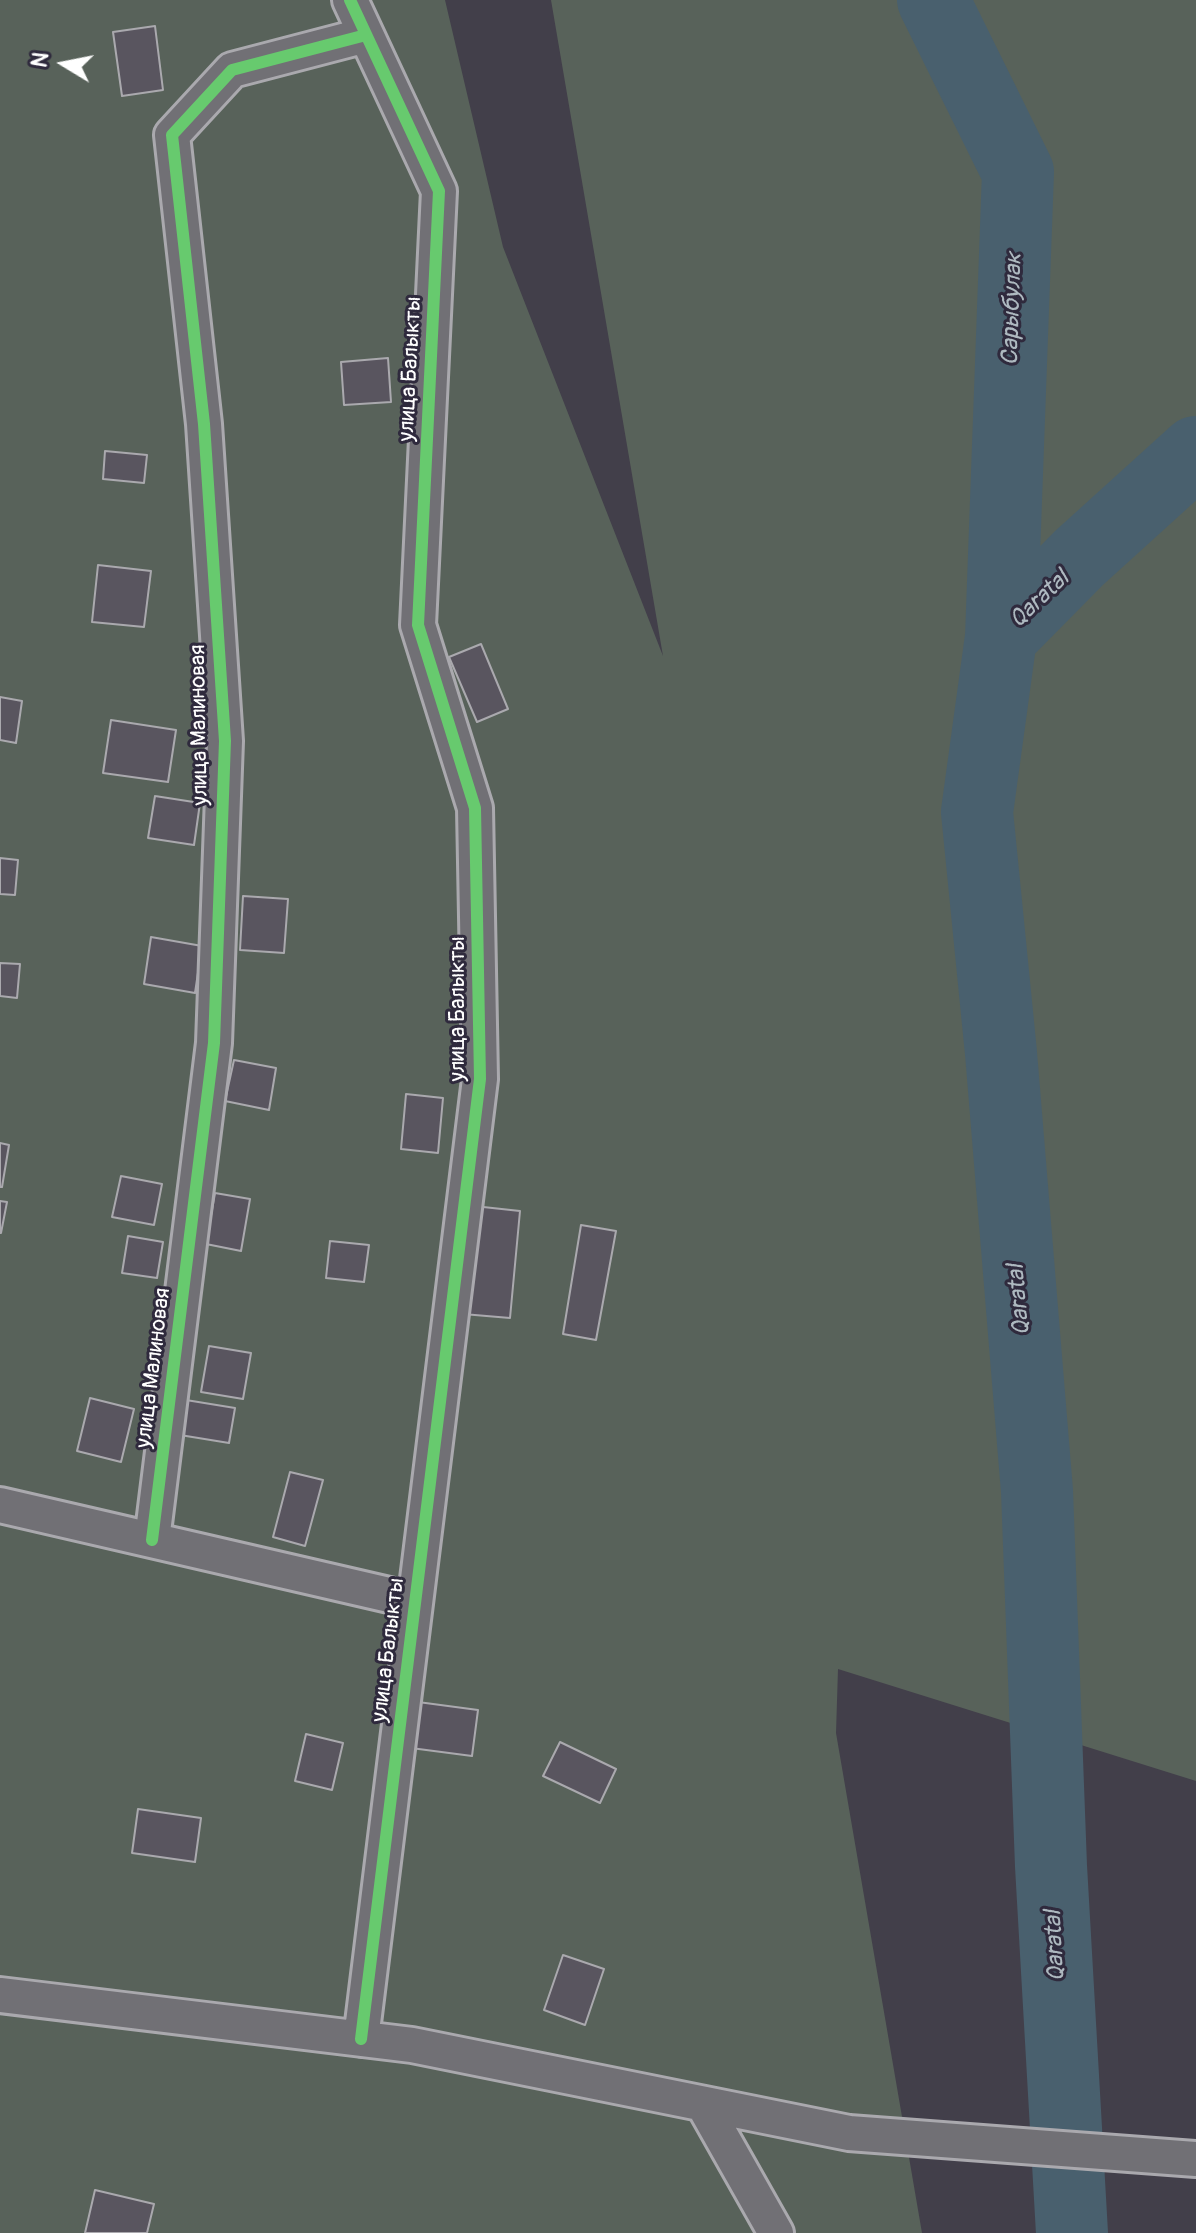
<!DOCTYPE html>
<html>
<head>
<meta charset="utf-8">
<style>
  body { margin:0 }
  #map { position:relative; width:1196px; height:2233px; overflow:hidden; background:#423f4a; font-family:Pangolin,sans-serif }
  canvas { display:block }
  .north { position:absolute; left:24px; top:24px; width:80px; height:80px; -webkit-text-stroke:6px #2f2a3d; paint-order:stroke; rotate:280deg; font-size:22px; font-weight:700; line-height:32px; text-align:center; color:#fff }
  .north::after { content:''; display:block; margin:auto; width:28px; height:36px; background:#fff; clip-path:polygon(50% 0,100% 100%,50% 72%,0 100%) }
</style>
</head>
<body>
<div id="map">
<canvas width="1196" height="2233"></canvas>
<div class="north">N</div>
</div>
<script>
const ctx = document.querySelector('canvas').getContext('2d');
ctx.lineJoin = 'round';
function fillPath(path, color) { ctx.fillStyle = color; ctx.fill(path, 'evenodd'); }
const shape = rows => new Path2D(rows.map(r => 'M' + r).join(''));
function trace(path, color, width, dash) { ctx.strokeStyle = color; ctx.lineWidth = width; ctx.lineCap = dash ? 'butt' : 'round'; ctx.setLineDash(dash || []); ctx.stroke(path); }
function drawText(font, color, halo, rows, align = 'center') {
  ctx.font = font + ' Pangolin,sans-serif'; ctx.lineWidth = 6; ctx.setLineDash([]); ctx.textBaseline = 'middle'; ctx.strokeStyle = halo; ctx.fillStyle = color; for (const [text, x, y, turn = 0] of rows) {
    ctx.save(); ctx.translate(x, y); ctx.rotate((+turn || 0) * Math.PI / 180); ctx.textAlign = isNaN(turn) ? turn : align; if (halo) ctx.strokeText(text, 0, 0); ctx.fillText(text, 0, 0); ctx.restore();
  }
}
const green = shape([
  [0,0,445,0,503,247,663,656,551,0,1196,0,1196,1781,838,1669,836,1733,922,2233,0,2233]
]);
const river = shape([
  [933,0,1018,172,1001,637,977,812,1001,1053,1037,1491,1051,1866,1072,2233],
  [1001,637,1079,558,1196,452]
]);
const building = shape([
  [155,26,163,90,122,96,113,32,155,26],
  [388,358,391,402,344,405,341,362,388,358],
  [105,451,147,455,144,483,103,479,105,451],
  [98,565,151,571,144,627,92,622,98,565],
  [481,644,508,709,477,722,449,657,481,644],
  [0,697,22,701,16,743,0,740,0,697],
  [111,720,176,730,168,782,103,773,111,720],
  [155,796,200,803,194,845,148,838,155,796],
  [0,858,18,860,15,895,0,894,0,858],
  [243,896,288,899,284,953,240,950,243,896],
  [151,937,202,946,195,993,144,984,151,937],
  [0,963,20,964,17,998,0,996,0,963],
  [234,1060,276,1068,269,1110,225,1101,234,1060],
  [406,1094,443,1098,438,1153,401,1149,406,1094],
  [0,1143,9,1145,2,1187,0,1187,0,1143],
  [121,1176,162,1184,154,1225,112,1217,121,1176],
  [215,1193,250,1199,241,1251,206,1244,215,1193],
  [0,1201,7,1202,1,1233,0,1233,0,1201],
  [474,1206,520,1211,510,1318,463,1314,474,1206],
  [581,1225,616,1231,596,1340,563,1334,581,1225],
  [128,1236,163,1242,157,1278,122,1273,128,1236],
  [330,1241,369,1245,364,1282,326,1278,330,1241],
  [209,1346,251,1353,243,1399,201,1392,209,1346],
  [90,1398,134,1409,121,1462,77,1451,90,1398],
  [186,1400,235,1408,229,1443,180,1435,186,1400],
  [290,1472,323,1480,305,1546,273,1537,290,1472],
  [418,1702,478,1710,472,1756,411,1748,418,1702],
  [306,1734,343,1743,332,1790,295,1781,306,1734],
  [560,1742,616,1769,600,1803,543,1776,560,1742],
  [138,1809,201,1818,195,1862,132,1853,138,1809],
  [563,1955,604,1969,585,2025,544,2010,563,1955],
  [95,2190,154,2204,147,2233,85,2233,95,2190]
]);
const minor = shape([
  [350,0,439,191,418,625,475,808,480,1079,361,2039],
  [0,1505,415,1601],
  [152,1540,214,1043,225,741,204,424,172,135,232,70,366,35],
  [0,1995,412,2045,849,2133,1196,2159],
  [703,2104,776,2233]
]);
const cycleway = shape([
  [350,0,439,191,418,625,475,808,480,1079,361,2039],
  [152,1540,214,1043,225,741,204,424,172,135,232,70,366,35]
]);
const streetNames = [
  ["улица Балыкты",411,369,-87],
  ["улица Малиновая",200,725,-91],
  ["улица Балыкты",458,1009,-90],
  ["улица Малиновая",154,1368,-83],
  ["улица Балыкты",389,1650,-83]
];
const waterNames = [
  ["Сарыбулак",1013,309,-88],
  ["Qaratal",1040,600,-43],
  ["Qaratal",1020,1300,-95],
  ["Qaratal",1056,1946,-93]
];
fillPath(green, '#58625a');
trace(river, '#49606e', 72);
fillPath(building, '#59555f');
trace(building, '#aaa9ae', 2);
trace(minor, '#aaa9ae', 40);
trace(minor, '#717075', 34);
trace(cycleway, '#67ca6e', 12);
drawText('22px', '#fff', '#2f2a3d', streetNames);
drawText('italic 24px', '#aeb9c0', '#2f2a3d', waterNames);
</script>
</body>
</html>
